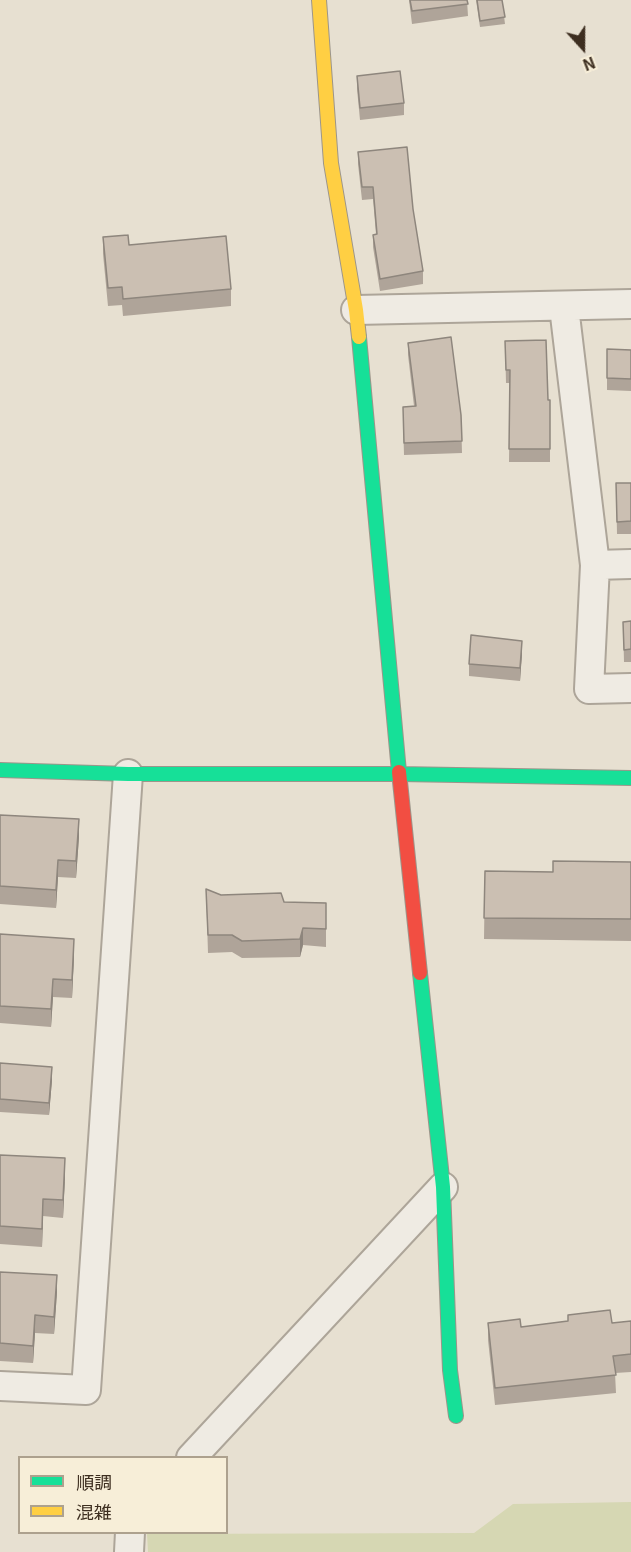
<!DOCTYPE html>
<html>
<head>
<meta charset="utf-8">
<style>
  body { margin:0 }
  #map { position:relative; width:631px; height:1552px; overflow:hidden; background:#e7e0d1; font-family:Georgia,"Noto Sans JP",serif }
  canvas { display:block }
  .legend { position:absolute; left:18px; top:1456px; width:210px; height:78px; box-sizing:border-box; background:#f7eed8; border:2px solid #ada18e; margin:0; padding:8px 10px; list-style:none; font-size:18px; color:#3d2e20 }
  .legend li { display:flex; align-items:center; gap:12px; height:30px }
  .legend b { width:30px; border:2px solid #ada18e }
  .north { position:absolute; left:553px; top:18px; width:60px; height:60px; -webkit-text-stroke:4px #f7eed8; paint-order:stroke; rotate:159deg; font-size:16px; font-weight:700; line-height:24px; text-align:center; color:#3d2e20 }
  .north::after { content:''; display:block; margin:auto; width:21px; height:27px; background:#3d2e20; clip-path:polygon(50% 0,100% 100%,50% 72%,0 100%) }
</style>
</head>
<body>
<div id="map">
<canvas width="631" height="1552"></canvas>
<ul class="legend">
<li><b style="height:8px;background:#16e098"></b>順調</li>
<li><b style="height:8px;background:#ffcf43"></b>混雑</li>
</ul>
<div class="north">N</div>
</div>
<script>
const ctx = document.querySelector('canvas').getContext('2d');
ctx.lineJoin = 'round';
function fillPath(path, color) { ctx.fillStyle = color; ctx.fill(path, 'evenodd'); }
const shape = rows => new Path2D(rows.map(r => 'M' + r).join(''));
function trace(path, color, width, dash) { ctx.strokeStyle = color; ctx.lineWidth = width; ctx.lineCap = dash ? 'butt' : 'round'; ctx.setLineDash(dash || []); ctx.stroke(path); }
const green = shape([
  [631,1502,631,1552,148,1552,147,1534,474,1533,513,1504]
]);
const street = shape([
  [564,307,595,565,589,689,631,688],
  [356,310,631,304],
  [595,565,631,564],
  [0,1386,86,1390,128,774],
  [191,1458,443,1187],
  [129,1552,130,1532]
]);
const fast = shape([
  [359,337,399,772],
  [0,770,128,774,399,774,631,778],
  [420,973,443,1187,450,1370,456,1416]
]);
const slow = shape([
  [319,0,331,163,356,310,359,337]
]);
const jam = shape([
  [399,772,420,973]
]);
const wall = shape([
  [409,0,467,0,468,16,412,24],
  [476,0,502,0,505,24,480,27],
  [357,76,404,103,404,115,360,120,357,89],
  [358,152,413,209,423,271,423,284,380,291,373,247,373,235,376,234,373,199,362,200,358,164],
  [103,237,129,245,231,289,231,306,123,316,122,305,108,306,103,254],
  [505,341,548,400,550,400,550,462,509,462,510,383,506,383],
  [408,343,461,415,462,453,404,455,403,419,414,406,408,355],
  [607,349,631,350,631,391,607,390],
  [616,483,631,483,631,534,617,534],
  [631,621,631,662,624,662,623,622],
  [522,653,520,681,469,676,469,664],
  [0,815,79,837,76,878,58,877,56,908,0,904],
  [631,862,631,941,484,939,485,871,553,872],
  [206,889,221,895,284,902,326,903,326,947,303,945,300,957,242,958,232,952,208,953],
  [0,934,74,956,72,998,53,997,51,1027,0,1023],
  [0,1063,52,1080,49,1115,0,1112],
  [0,1155,65,1176,63,1218,43,1216,42,1247,0,1244],
  [0,1272,57,1292,54,1334,35,1333,33,1363,0,1361],
  [568,1315,612,1323,631,1321,631,1372,615,1373,616,1393,495,1405,488,1340,488,1323,521,1327,568,1321]
]);
const shadedWall = shape([
  [522,641,522,653,520,681,520,668],
  [79,819,79,837,76,878,76,861],
  [58,860,58,877,56,908,56,890],
  [303,928,303,945,300,957,300,939],
  [74,939,74,956,72,998,72,980],
  [53,979,53,997,51,1027,51,1009],
  [52,1067,52,1080,49,1115,49,1103],
  [65,1158,65,1176,63,1218,63,1200],
  [43,1199,43,1216,42,1247,42,1229],
  [57,1275,57,1292,54,1334,54,1317],
  [35,1315,35,1333,33,1363,33,1346]
]);
const building = shape([
  [410,0,467,0,468,4,412,11,410,0],
  [477,0,502,0,505,17,480,21,477,0],
  [400,71,404,103,360,108,357,76,400,71],
  [407,147,413,209,423,271,380,279,373,235,377,234,373,187,362,187,358,152,407,147],
  [128,235,129,245,226,236,231,289,123,299,122,287,108,288,103,237,128,235],
  [451,337,461,415,462,441,404,443,403,407,416,406,408,343,451,337],
  [546,340,548,400,550,400,550,449,509,449,510,370,506,370,505,341,546,340],
  [607,349,631,350,631,379,607,378,607,349],
  [616,483,631,483,631,521,617,522,616,483],
  [631,621,631,649,624,650,623,622,631,621],
  [471,635,522,641,520,668,469,664,471,635],
  [0,815,79,819,76,861,58,860,56,890,0,886,0,815],
  [553,861,631,862,631,919,484,918,485,871,553,872,553,861],
  [206,889,221,895,281,893,284,902,326,903,326,929,303,928,300,939,242,941,232,935,208,935,206,889],
  [0,934,74,939,72,980,53,979,51,1009,0,1006,0,934],
  [0,1063,52,1067,49,1103,0,1099,0,1063],
  [0,1155,65,1158,63,1200,43,1199,42,1229,0,1226,0,1155],
  [0,1272,57,1275,54,1317,35,1315,33,1346,0,1343,0,1272],
  [610,1310,612,1323,631,1321,631,1354,613,1356,616,1375,495,1388,488,1323,520,1319,521,1327,568,1321,568,1315,610,1310]
]);
fillPath(green, '#d6d7b3');
trace(street, '#ada599', 32);
trace(fast, '#9c958a', 16);
trace(slow, '#9c958a', 16);
trace(jam, '#9c958a', 16);
trace(street, '#efebe3', 28);
trace(fast, '#16e098', 14);
trace(slow, '#ffcf43', 14);
trace(jam, '#f24e42', 14);
fillPath(wall, '#afa499');
fillPath(shadedWall, '#8e867d');
fillPath(building, '#cbbfb2');
trace(building, '#8e867d', 1.5);
</script>
</body>
</html>
